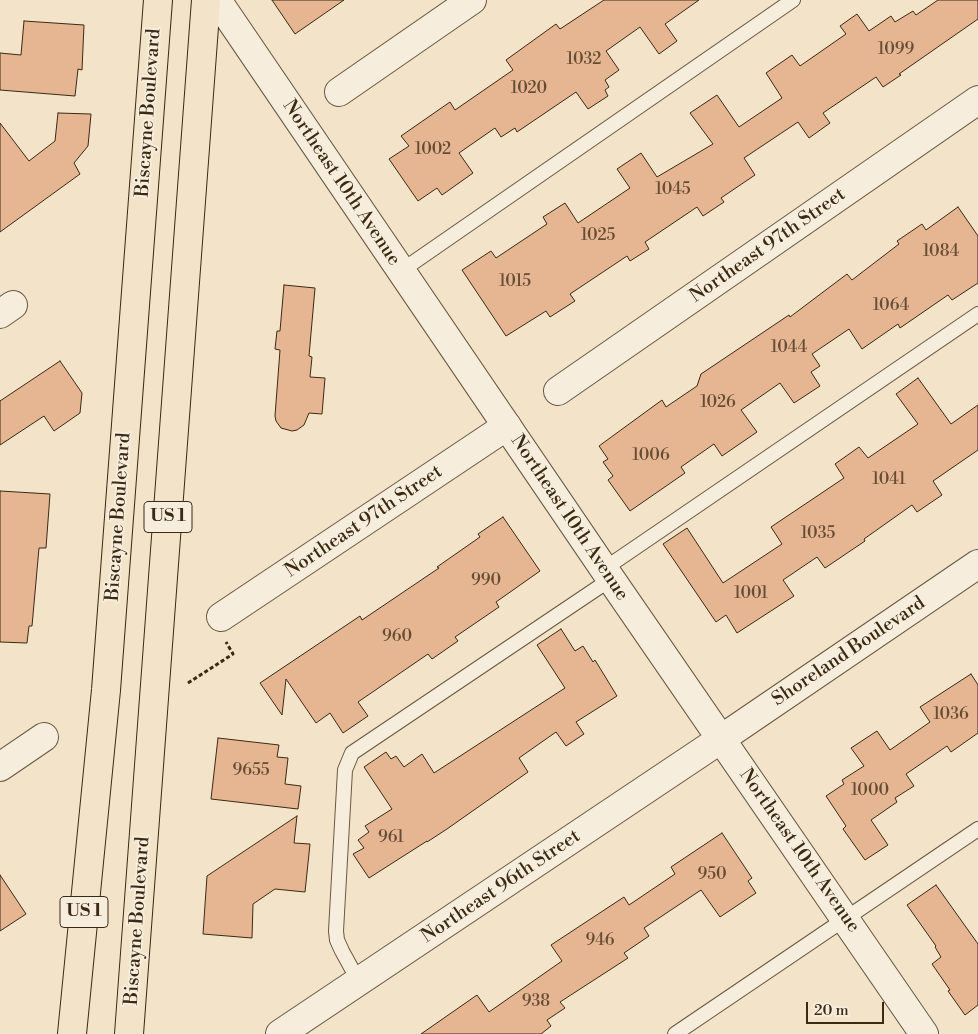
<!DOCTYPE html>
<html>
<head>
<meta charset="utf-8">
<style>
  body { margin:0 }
  #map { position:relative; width:978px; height:1034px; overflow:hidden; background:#f2e3c9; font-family:"Libre Bodoni",serif }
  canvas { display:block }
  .scale { position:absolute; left:806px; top:1002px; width:78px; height:22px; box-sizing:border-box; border:2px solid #3a2913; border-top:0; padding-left:6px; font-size:15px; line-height:18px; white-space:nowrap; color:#3a2913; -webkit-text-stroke:4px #f7eddc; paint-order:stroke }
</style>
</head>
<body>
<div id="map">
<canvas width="978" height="1034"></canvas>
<div class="scale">20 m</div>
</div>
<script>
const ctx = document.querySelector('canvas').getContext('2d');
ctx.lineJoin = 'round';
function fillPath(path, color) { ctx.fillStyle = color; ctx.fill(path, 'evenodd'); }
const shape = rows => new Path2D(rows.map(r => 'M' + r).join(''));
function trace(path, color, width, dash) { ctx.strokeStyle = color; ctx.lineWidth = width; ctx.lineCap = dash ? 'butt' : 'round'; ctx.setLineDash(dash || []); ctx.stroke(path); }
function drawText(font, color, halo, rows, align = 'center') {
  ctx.font = font + ' "Libre Bodoni",serif'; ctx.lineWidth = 4; ctx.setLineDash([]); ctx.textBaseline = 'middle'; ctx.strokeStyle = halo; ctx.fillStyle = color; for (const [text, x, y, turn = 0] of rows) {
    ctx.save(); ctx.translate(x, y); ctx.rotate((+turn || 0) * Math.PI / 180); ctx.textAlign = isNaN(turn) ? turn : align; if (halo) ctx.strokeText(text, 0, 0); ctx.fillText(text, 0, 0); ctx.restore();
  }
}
const building = shape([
  [272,0,344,0,295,34,272,0],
  [604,0,699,0,665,24,677,41,659,54,640,27,606,51,619,70,605,80,609,87,605,90,608,96,588,109,576,92,517,132,515,128,501,137,495,128,459,153,473,173,442,195,437,188,418,201,389,159,409,146,401,136,450,102,455,110,513,70,506,60,556,24,560,29,604,0],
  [938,0,978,0,978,19,899,74,901,75,883,87,876,77,823,113,830,123,809,138,798,122,744,158,755,175,721,198,724,202,703,216,697,207,645,242,649,249,630,261,627,256,570,294,575,301,550,317,546,311,506,336,462,270,491,251,496,258,547,224,543,217,565,203,578,223,630,188,617,169,641,153,657,177,713,144,690,113,717,95,739,127,782,98,766,73,792,55,800,66,846,34,840,26,857,14,869,31,891,16,895,22,913,11,916,15,938,0],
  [24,21,84,25,82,70,78,69,75,96,0,90,0,53,21,55,24,21],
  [58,113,91,114,88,146,74,163,80,174,0,232,0,123,29,161,55,141,58,113],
  [958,207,978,236,978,283,952,300,948,295,900,328,898,324,862,349,849,329,812,354,820,366,811,372,820,386,794,403,780,383,741,410,757,432,722,456,714,444,681,467,685,473,630,511,608,480,613,476,603,462,608,459,599,446,662,400,666,407,697,386,701,374,789,315,790,317,847,274,852,280,899,244,897,241,922,224,926,230,958,207],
  [284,285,315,288,309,356,312,357,310,377,325,378,322,414,309,413,304,425,297,430,292,431,281,428,276,421,275,416,280,350,275,349,277,331,280,331,284,285],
  [60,361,82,393,80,413,54,431,44,416,0,445,0,401,60,361],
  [918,378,951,424,978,405,978,450,933,481,942,495,917,512,912,505,864,539,865,541,825,568,817,557,783,580,794,596,737,633,726,615,716,622,663,544,687,528,723,583,782,544,771,527,844,478,835,464,859,447,868,458,918,424,896,394,918,378],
  [0,491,50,494,46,548,39,548,32,626,29,626,27,643,0,642,0,491],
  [503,517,540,571,496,602,499,607,455,637,458,641,432,659,428,654,358,702,368,716,343,733,330,713,316,723,286,679,282,715,260,683,360,616,362,620,439,568,437,567,480,537,478,534,503,517],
  [561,629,575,651,583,646,593,662,595,660,617,696,576,722,584,734,566,746,556,732,519,758,528,772,447,829,427,842,427,841,369,878,353,854,364,848,358,840,369,832,365,826,392,809,364,767,386,752,391,759,396,756,404,767,422,754,434,773,565,688,537,645,561,629],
  [971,674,978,685,978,733,951,752,947,746,906,774,914,786,895,798,897,802,871,820,888,845,865,860,843,829,846,826,826,796,844,784,842,780,864,766,851,748,877,731,890,750,930,722,920,707,971,674],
  [218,738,279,745,277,757,288,758,285,784,301,786,298,809,211,799,218,738],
  [297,816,294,843,310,844,305,892,275,889,253,904,252,938,203,934,207,876,297,816],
  [722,833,752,878,748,881,756,893,720,917,701,890,644,928,649,936,624,953,628,958,560,1002,565,1008,547,1020,551,1026,541,1034,421,1034,477,995,489,1012,562,961,551,945,624,897,629,905,675,874,671,867,722,833],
  [0,875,26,914,0,931,0,875],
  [936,885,978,944,978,1005,965,1015,948,991,950,990,932,964,941,957,935,947,936,946,907,905,936,885]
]);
const path = shape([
  [188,683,233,654,226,642]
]);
const service = shape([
  [401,271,793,0],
  [604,569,978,314],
  [359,982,342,951,337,940,336,931,345,770,352,753,611,579],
  [675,1034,978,829]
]);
const minor = shape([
  [339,92,472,0],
  [0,314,13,305],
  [558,391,978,100],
  [221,617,507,426],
  [721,739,978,564],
  [0,767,44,737]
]);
const tertiary = shape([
  [217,0,604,569,924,1034],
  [280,1034,721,739]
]);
const primary = shape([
  [72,1034,106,690,158,0],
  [129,1034,206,0]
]);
const numberNames = [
  ["1099",896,50],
  ["1032",584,60],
  ["1020",529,89],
  ["1002",433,150],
  ["1045",673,190],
  ["1025",598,236],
  ["1084",941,252],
  ["1015",515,282],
  ["1064",891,306],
  ["1044",789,348],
  ["1026",718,403],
  ["1006",651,456],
  ["1041",889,480],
  ["1035",818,534],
  ["990",486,581],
  ["1001",751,594],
  ["960",397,637],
  ["1036",951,715],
  ["9655",251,771],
  ["1000",870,791],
  ["961",391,838],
  ["950",712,875],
  ["946",600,941],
  ["938",536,1002]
];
const shields = [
  [168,517,48],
  [84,912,48]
];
const shieldNames = [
  ["US 1",168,517],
  ["US 1",84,912]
];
const streetNames = [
  ["Biscayne Boulevard",149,113,-86],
  ["Northeast 10th Avenue",341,183,56],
  ["Northeast 97th Street",768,246,-35],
  ["Biscayne Boulevard",119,517,-86],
  ["Northeast 10th Avenue",569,518,56],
  ["Northeast 97th Street",364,522,-34],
  ["Shoreland Boulevard",849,652,-34],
  ["Northeast 10th Avenue",799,851,55],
  ["Northeast 96th Street",501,887,-34],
  ["Biscayne Boulevard",138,921,-86]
];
fillPath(building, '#e6b693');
trace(building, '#3a2913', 1);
trace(service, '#685840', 16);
trace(minor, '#685840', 30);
trace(tertiary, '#685840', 30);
trace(primary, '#3a2913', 30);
trace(path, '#3a2913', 3, [4, 2.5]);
trace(service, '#f7eddc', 14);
trace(minor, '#f7eddc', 28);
trace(tertiary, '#f7eddc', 28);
trace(primary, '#f2e3c9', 28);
drawText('16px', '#654c33', null, numberNames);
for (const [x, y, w] of shields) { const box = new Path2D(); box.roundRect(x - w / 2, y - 15.5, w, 31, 4); ctx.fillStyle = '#f7eddc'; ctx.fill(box); trace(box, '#3a2913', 1); }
drawText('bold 18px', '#3a2913', null, shieldNames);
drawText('19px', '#3a2913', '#f7eddc', streetNames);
</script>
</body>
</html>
